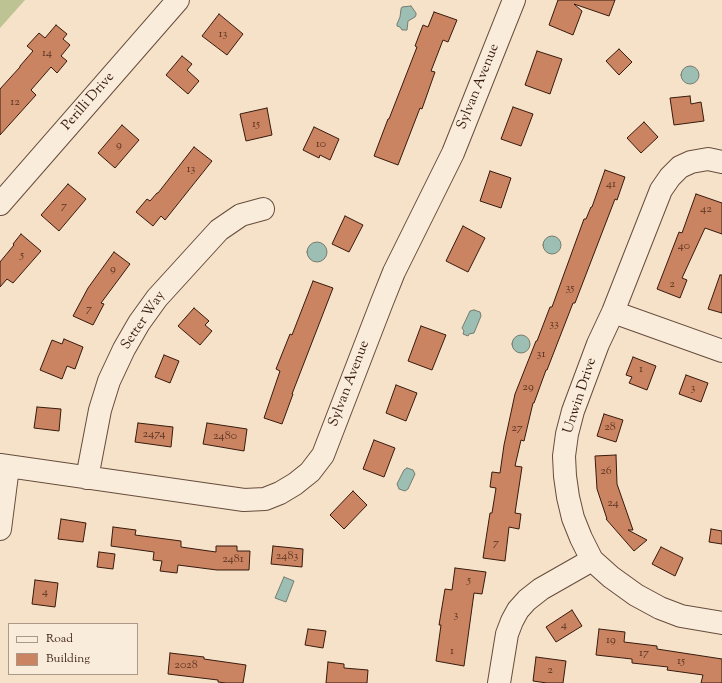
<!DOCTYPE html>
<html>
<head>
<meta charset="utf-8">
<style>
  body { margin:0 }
  #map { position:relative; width:722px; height:683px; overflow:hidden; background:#f6e2c8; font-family:"Sorts Mill Goudy",serif }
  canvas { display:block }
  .legend { position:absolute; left:8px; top:623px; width:130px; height:52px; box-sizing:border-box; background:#f9ecdb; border:1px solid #ab9889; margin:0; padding:5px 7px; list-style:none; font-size:12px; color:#371a0e }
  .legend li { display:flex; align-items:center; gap:8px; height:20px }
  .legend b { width:20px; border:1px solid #ab9889 }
</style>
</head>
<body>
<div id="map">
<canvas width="722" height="683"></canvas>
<ul class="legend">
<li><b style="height:5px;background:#f9ecdb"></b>Road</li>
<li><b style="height:11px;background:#cb8461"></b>Building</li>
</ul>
</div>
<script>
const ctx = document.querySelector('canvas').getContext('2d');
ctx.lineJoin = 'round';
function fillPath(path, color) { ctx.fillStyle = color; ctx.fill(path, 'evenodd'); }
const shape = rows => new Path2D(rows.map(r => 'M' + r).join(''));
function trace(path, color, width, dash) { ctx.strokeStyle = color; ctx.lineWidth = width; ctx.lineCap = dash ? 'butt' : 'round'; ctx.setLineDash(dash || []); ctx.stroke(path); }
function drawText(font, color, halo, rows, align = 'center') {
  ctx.font = font + ' "Sorts Mill Goudy",serif'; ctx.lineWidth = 3; ctx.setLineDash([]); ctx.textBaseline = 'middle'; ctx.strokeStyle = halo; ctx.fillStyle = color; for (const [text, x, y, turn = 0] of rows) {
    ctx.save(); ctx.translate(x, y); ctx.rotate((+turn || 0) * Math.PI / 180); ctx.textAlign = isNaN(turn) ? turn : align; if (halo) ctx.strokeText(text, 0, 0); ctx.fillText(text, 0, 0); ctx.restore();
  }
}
const green = shape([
  [0,0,25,0,0,28]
]);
const water = shape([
  [411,6,416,13,416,15,415,17,408,21,407,30,402,30,400,27,397,26,397,24,400,17,401,9,402,7,411,6],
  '681 75a9 9 0 1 1 18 0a9 9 0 1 1-18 0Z',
  '543 245a9 9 0 1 1 18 0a9 9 0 1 1-18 0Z',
  '307 252a10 10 0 1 1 20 0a10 10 0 1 1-20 0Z',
  [474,310,480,312,481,316,474,333,469,334,468,336,463,334,464,331,462,328,470,311,474,310],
  '512 344a9 9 0 1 1 18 0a9 9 0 1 1-18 0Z',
  [407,468,413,470,415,474,408,489,405,491,399,489,397,484,404,470,407,468],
  [284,577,294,581,286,602,275,598,284,577]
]);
const building = shape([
  [558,0,615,0,609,16,574,4,582,11,573,35,549,25,558,0],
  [434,12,457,20,448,42,443,40,431,71,435,72,422,109,420,108,398,165,374,156,388,119,389,119,417,47,415,46,423,25,428,27,434,12],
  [219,14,243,34,227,55,202,36,219,14],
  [56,25,67,34,63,39,70,45,61,56,67,61,57,73,51,67,31,90,36,95,0,135,0,89,20,67,20,66,33,51,27,46,39,33,45,38,56,25],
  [619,49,632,62,619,75,606,61,619,49],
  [537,51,562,59,550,94,525,85,537,51],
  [182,56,192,64,187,70,199,81,188,94,166,75,182,56],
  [690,96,691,104,701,102,704,121,674,125,670,98,690,96],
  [513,107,533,114,521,146,501,139,513,107],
  [267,108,272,135,246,141,240,114,267,108],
  [644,122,658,137,641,153,627,138,644,122],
  [122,125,139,140,115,168,98,153,122,125],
  [314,127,339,139,330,160,320,155,319,158,303,150,314,127],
  [194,147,212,161,165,220,161,216,153,226,136,212,147,199,150,201,157,193,158,193,194,147],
  [605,170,625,177,617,200,615,199,575,303,573,303,547,370,546,370,534,403,533,403,524,441,521,440,515,466,522,467,515,513,521,514,519,529,509,527,505,561,483,558,490,513,492,513,496,488,490,487,492,472,500,473,504,445,515,394,536,341,537,341,550,307,552,307,584,219,586,219,591,207,592,207,605,170],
  [490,171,511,178,501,208,480,201,490,171],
  [68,184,86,199,59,231,41,215,68,184],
  [696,194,722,203,722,234,705,228,682,278,687,280,680,298,657,289,679,232,682,233,696,194],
  [345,216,363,225,349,252,332,244,345,216],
  [463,226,485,238,468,272,446,261,463,226],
  [21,234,41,251,13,283,7,279,0,287,0,262,14,245,13,244,21,234],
  [114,252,130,264,101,303,104,304,93,325,73,316,88,288,114,252],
  [720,275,722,275,722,313,708,309,720,275],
  [313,281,333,288,292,394,293,394,282,424,264,418,280,371,276,369,290,334,292,335,313,281],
  [194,308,209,321,205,325,212,331,200,345,178,326,194,308],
  [421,326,446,335,432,370,408,361,421,326],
  [64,339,83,347,75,369,67,366,62,379,40,370,52,340,62,344,64,339],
  [164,355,179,361,170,383,155,377,164,355],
  [633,357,656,366,647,390,629,383,632,377,626,375,633,357],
  [686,375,708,383,701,402,679,394,686,375],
  [396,385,417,393,406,421,386,413,396,385],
  [37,407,61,409,59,431,34,428,37,407],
  [604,414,623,420,616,442,597,436,604,414],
  [138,423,173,427,171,447,135,442,138,423],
  [207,423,247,429,244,451,203,444,207,423],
  [374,440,395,448,384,477,363,469,374,440],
  [616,455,617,484,633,530,628,530,647,540,634,551,606,519,607,519,597,489,595,456,616,455],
  [353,491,367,505,344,529,330,515,353,491],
  [61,519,86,523,83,542,58,539,61,519],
  [113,527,136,530,135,535,181,541,181,547,216,552,216,546,237,546,237,551,250,551,249,570,217,570,178,565,177,573,160,571,162,561,153,560,154,552,111,546,113,527],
  [711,529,722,531,722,544,709,542,711,529],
  [273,546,303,549,302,567,271,564,273,546],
  [661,547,683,558,675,576,652,564,661,547],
  [99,552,115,554,113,569,97,567,99,552],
  [455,568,486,572,482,594,474,593,464,666,436,661,441,625,439,625,445,589,452,590,455,568],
  [35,580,58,583,55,607,32,604,35,580],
  [572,610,582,626,556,642,546,627,572,610],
  [308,629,326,631,323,648,305,645,308,629],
  [599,629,625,632,624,642,657,646,657,649,722,659,722,683,701,683,703,675,667,670,668,667,632,663,632,659,596,655,599,629],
  [170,653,204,657,204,659,246,665,243,683,226,683,218,682,218,680,168,674,170,653],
  [536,657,566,661,563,683,547,683,533,681,536,657],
  [328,662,344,664,344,668,368,670,367,683,326,683,328,662]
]);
const minor = shape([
  [722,162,708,159,691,162,680,167,670,177,661,190,613,312,598,344,573,411,567,434,564,456,565,476,568,497,573,518,581,538,592,560,611,577,636,595,660,608,681,616,722,623],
  [0,204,178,0],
  [613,312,722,351],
  [0,465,244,500,265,499,280,493,295,484,310,472,323,455,382,302,394,272,453,153,514,0],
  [87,478,100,410,109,381,124,349,139,323,157,298,219,230,241,215,263,209],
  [0,529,8,467],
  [499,683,507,634,512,621,518,610,527,600,541,589,592,560]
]);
const numberNames = [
  ["13",223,35],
  ["14",47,54],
  ["12",15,103],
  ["15",256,125],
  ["10",321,145],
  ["9",119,146],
  ["13",191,170],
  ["41",611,185],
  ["7",64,207],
  ["42",706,210],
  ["40",684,247],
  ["5",22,256],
  ["9",113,270],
  ["2",672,285],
  ["35",570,289],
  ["7",89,310],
  ["33",554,325],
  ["31",541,355],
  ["1",641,370],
  ["29",528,388],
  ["3",693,389],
  ["28",610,428],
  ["27",517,429],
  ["2474",154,435],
  ["2480",225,437],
  ["26",606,472],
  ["24",613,504],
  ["7",496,544],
  ["2483",287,557],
  ["2481",233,560],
  ["5",469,581],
  ["4",45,593],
  ["3",456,616],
  ["4",564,626],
  ["19",611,641],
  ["1",452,652],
  ["17",644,654],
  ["15",681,662],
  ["2028",186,666],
  ["2",550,671]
];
const streetNames = [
  ["Sylvan Avenue",479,87,-68],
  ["Perilli Drive",89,102,-49],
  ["Setter Way",144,321,-56],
  ["Sylvan Avenue",350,384,-69],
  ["Unwin Drive",581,396,-72]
];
fillPath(green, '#bec394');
fillPath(water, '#9dbeb3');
trace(water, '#747c71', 1);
fillPath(building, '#cb8461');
trace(building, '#371a0e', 1);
trace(minor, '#674c3c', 24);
trace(minor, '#f9ecdb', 22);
drawText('12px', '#5c3423', null, numberNames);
drawText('14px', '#371a0e', '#f9ecdb', streetNames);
</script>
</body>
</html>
